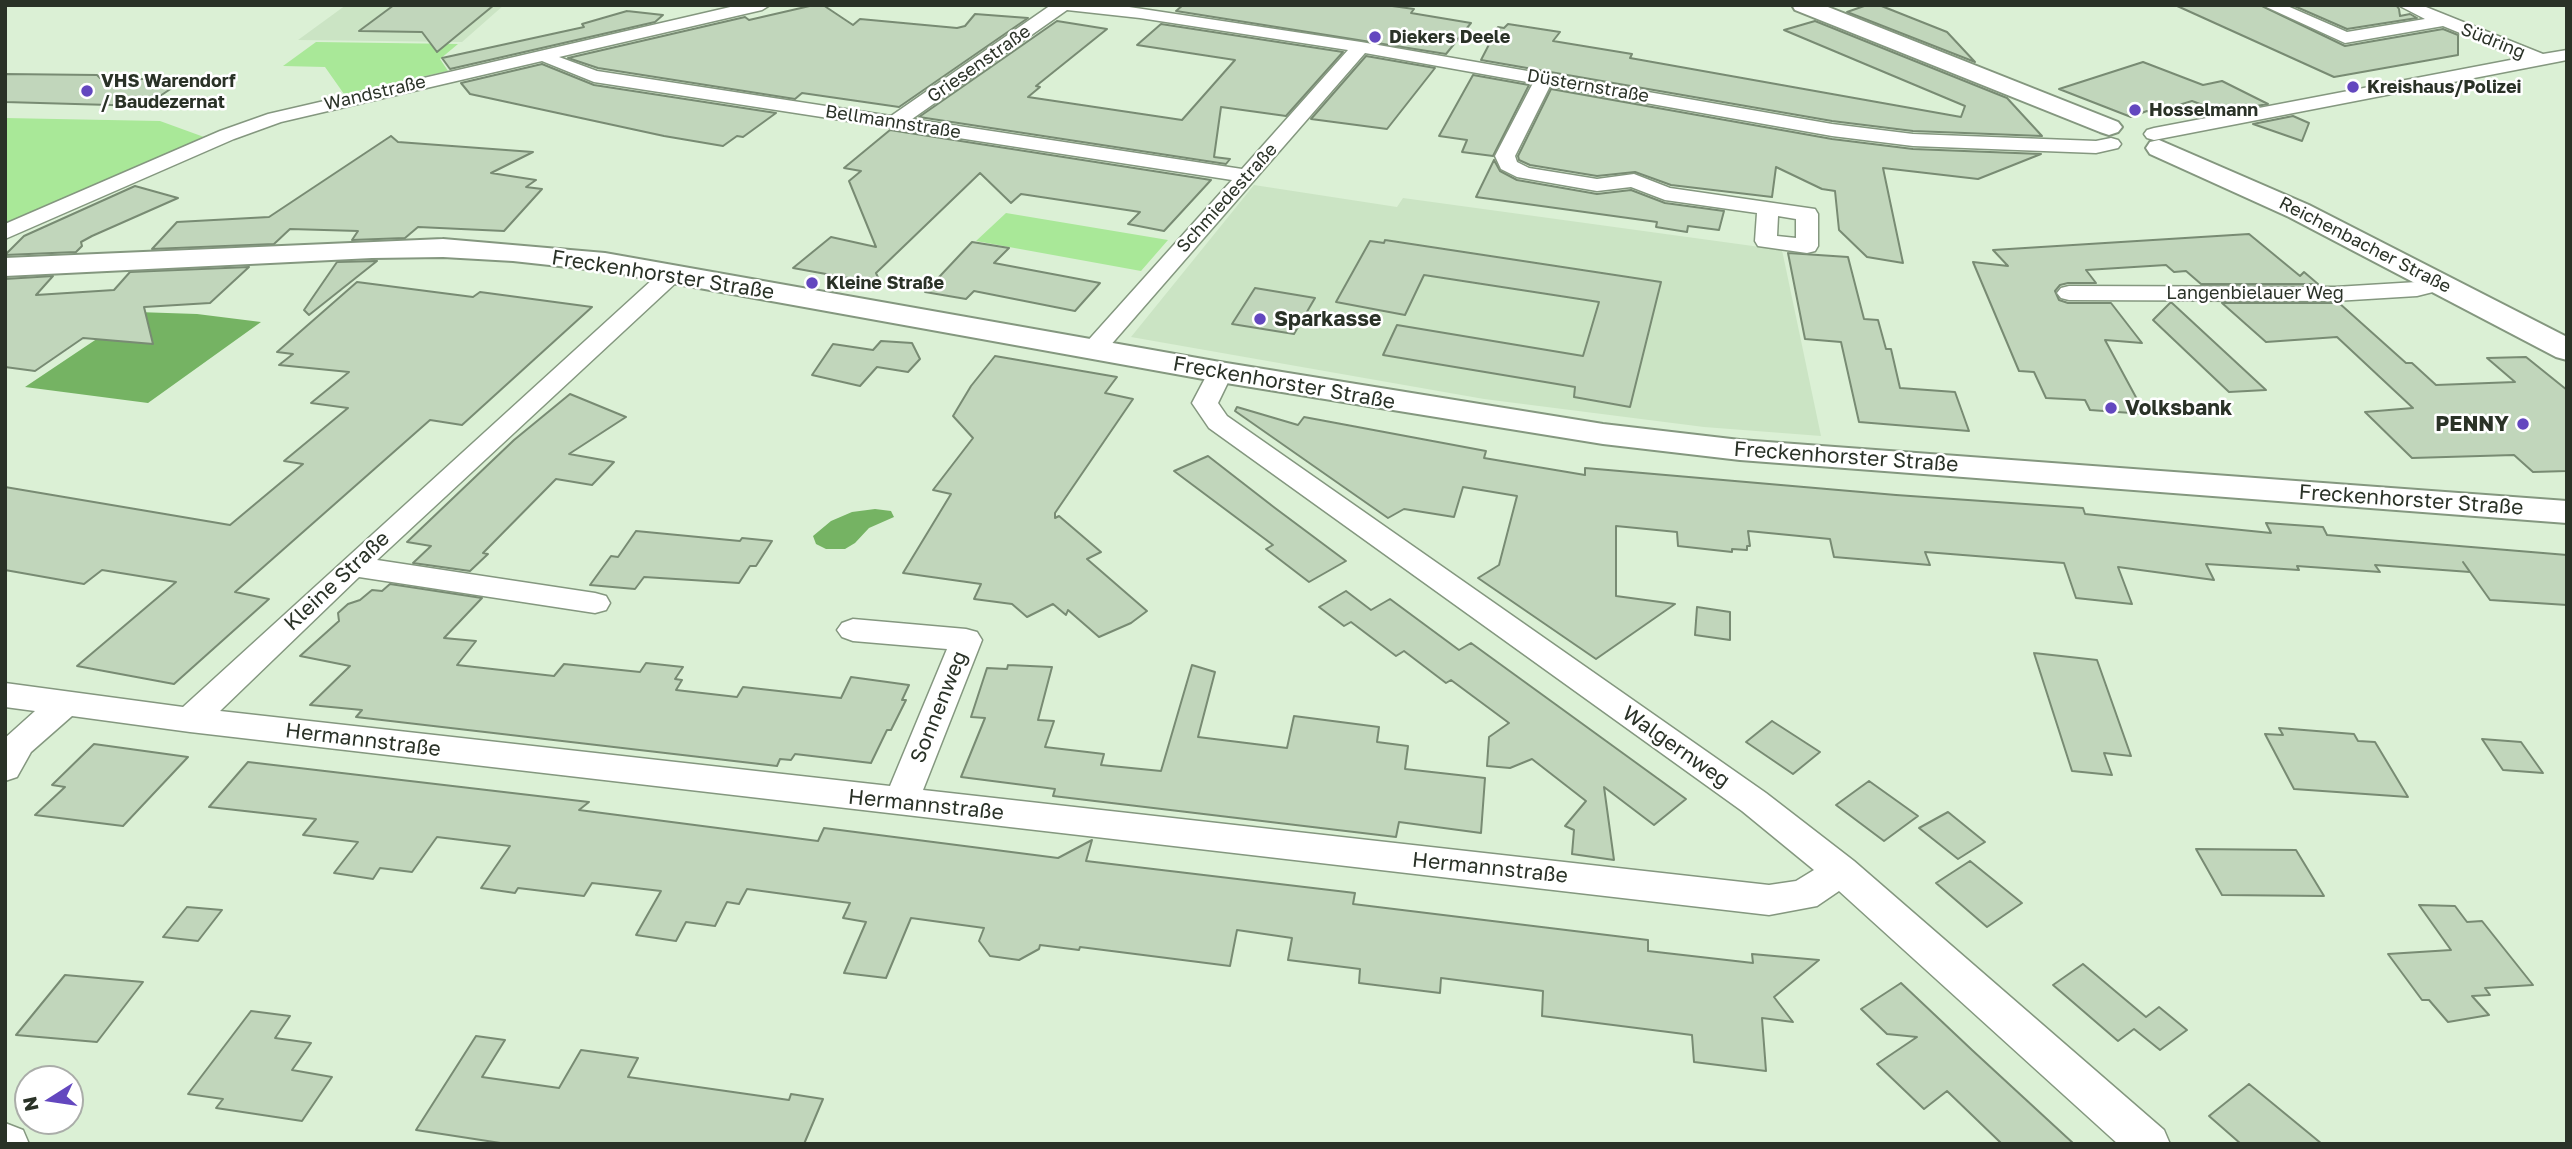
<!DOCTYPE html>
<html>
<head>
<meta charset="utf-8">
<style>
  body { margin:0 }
  #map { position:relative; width:2572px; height:1149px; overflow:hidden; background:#dbf0d5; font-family:"Golos Text",sans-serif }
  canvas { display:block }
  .frame { position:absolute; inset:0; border:7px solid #2a3227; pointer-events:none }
  .north { position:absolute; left:14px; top:1065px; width:70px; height:70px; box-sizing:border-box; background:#fff; border:2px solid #aaada9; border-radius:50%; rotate:258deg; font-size:19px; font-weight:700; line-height:28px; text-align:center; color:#2a3227 }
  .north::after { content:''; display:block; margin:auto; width:24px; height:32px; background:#6347bf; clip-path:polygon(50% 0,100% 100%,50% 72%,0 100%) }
</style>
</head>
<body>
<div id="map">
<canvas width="2572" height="1149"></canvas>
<div class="frame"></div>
<div class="north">N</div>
</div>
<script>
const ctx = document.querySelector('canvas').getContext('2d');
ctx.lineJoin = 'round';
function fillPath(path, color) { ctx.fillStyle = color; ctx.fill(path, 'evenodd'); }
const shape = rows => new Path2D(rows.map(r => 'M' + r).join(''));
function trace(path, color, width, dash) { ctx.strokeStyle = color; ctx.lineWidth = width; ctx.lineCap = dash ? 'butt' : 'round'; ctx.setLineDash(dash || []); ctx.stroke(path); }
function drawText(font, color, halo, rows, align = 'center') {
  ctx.font = font + ' "Golos Text",sans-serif'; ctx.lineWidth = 5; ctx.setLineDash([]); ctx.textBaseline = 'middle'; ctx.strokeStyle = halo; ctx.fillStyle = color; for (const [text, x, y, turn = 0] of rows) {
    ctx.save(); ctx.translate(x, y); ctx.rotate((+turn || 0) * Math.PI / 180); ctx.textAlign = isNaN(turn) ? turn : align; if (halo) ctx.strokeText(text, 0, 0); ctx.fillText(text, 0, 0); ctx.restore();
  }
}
const built = shape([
  [346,5,504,5,462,42,298,40],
  [1254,185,1397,207,1403,198,1782,250,1821,436,1704,427,1484,399,1131,337]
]);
const green = shape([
  [316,42,458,44,440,59,448,71,344,94,325,67,283,66],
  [5,118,160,121,204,137,5,223],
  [1006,213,1168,240,1141,271,976,241]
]);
const water = shape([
  [137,312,197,314,261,322,148,403,25,387],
  [875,509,891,511,894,517,869,528,855,543,845,549,826,549,816,544,813,536,831,521,852,512]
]);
const building = shape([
  [394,5,494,5,437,52,422,32,359,31,394,5],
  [814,5,823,5,853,25,860,19,957,28,965,26,975,14,1028,18,899,107,802,93,795,99,598,68,568,58,745,17,749,20,814,5],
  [1183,5,1385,5,1414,9,1411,13,1471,23,1446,54,1176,11,1183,5],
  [1867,5,1879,5,1947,32,1975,62,1847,12,1867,5],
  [2175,5,2260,5,2345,46,2443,29,2458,35,2458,55,2334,77,2175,5],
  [2292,5,2396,5,2399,9,2400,16,2410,14,2417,18,2347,29,2292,5],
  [627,11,663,15,655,22,450,69,442,58,584,27,582,24,627,11],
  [1057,21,1107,29,1036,86,1040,87,1028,97,1182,120,1235,60,1137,45,1161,24,1343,52,1286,116,1221,107,1214,157,1230,159,1226,164,919,117,1057,21],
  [1815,21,2007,98,2042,136,1913,131,1832,121,1481,60,1498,27,1504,28,1508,24,1560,32,1553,41,1632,54,1630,58,1961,117,1965,106,1784,30,1815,21],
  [1366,56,1435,68,1387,129,1311,119,1366,56],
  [2143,62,2203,85,2222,81,2268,104,2222,112,2192,101,2153,113,2147,111,2131,117,2059,89,2143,62],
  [542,64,594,85,776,113,743,137,737,136,723,146,664,136,470,94,461,83,542,64],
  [5,74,97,75,100,78,184,80,145,106,5,102,5,74],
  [1473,75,1529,85,1493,156,1462,152,1467,140,1439,136,1473,75],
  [1551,89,1832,139,1913,149,2041,154,1978,179,1883,168,1903,263,1867,257,1839,230,1835,191,1822,189,1776,167,1772,197,1671,185,1635,172,1597,176,1530,165,1519,160,1518,156,1551,89],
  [2293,116,2309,123,2302,141,2253,124,2293,116],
  [890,130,1211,180,1164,231,1128,224,1140,212,1021,194,1011,203,980,173,876,273,881,284,793,268,831,237,876,247,849,181,861,171,844,168,890,130],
  [391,136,398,142,533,152,491,173,536,180,526,187,542,189,504,231,418,227,405,238,352,240,358,231,290,229,274,244,152,249,177,222,269,217,391,136],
  [1494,160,1500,171,1517,180,1597,194,1631,190,1665,203,1724,211,1719,230,1688,226,1687,232,1656,227,1657,222,1476,197,1494,160],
  [135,186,178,198,92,236,81,242,82,246,76,252,5,255,24,236,135,186],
  [2249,234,2300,276,2304,272,2318,284,2201,284,2186,271,2174,272,2166,265,2086,270,2096,283,2068,283,2060,285,2055,291,2059,300,2068,303,2111,303,2142,343,2105,340,2145,414,2090,410,2085,400,2046,398,2034,372,2019,371,1973,262,2008,266,1993,250,2249,234],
  [1385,240,1661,282,1630,407,1574,397,1575,387,1383,355,1397,325,1583,356,1599,302,1424,275,1405,315,1336,302,1370,241,1384,243,1385,240],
  [972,242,1009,248,994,263,1100,283,1075,311,974,291,966,299,925,292,972,242],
  [1788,253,1848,257,1864,319,1878,320,1886,349,1891,349,1900,388,1955,392,1969,431,1859,422,1841,342,1805,339,1788,253],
  [377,261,309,315,304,310,337,262,377,261],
  [249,267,210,303,144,307,153,344,83,338,35,371,5,367,5,279,53,276,36,295,114,290,130,272,249,267],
  [357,282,473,297,480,292,592,307,462,425,430,420,235,592,269,599,174,684,77,666,176,582,102,570,84,584,5,570,5,487,230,525,303,464,284,461,348,408,311,403,349,372,279,365,293,354,277,352,357,282],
  [1255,288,1315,298,1294,334,1232,324,1255,288],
  [2170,303,2172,303,2266,390,2229,392,2153,320,2170,303],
  [2222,303,2339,303,2406,363,2412,363,2436,385,2515,382,2487,358,2526,357,2567,390,2567,471,2533,472,2514,455,2412,458,2365,412,2413,408,2337,337,2266,342,2222,303],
  [881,341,912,343,920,359,908,372,877,367,860,386,812,375,833,344,873,350,881,341],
  [995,356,1117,377,1105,393,1133,399,1055,513,1055,518,1059,516,1101,552,1087,559,1147,611,1131,623,1099,637,1068,610,1066,615,1053,604,1027,617,1012,604,974,599,981,584,903,573,951,494,933,490,973,438,953,416,971,386,995,356],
  [570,394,626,417,569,454,614,462,592,485,556,479,483,553,488,554,470,571,413,563,431,546,407,542,514,440,570,394],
  [1237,407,1298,425,1304,417,1486,451,1484,458,1585,475,1585,468,1896,495,2083,508,2085,514,2271,533,2266,523,2323,527,2327,535,2567,555,2567,605,2490,600,2463,562,2470,572,2375,565,2380,572,2297,566,2299,570,2206,564,2214,580,2118,567,2132,604,2076,598,2064,563,1925,552,1930,565,1834,557,1830,539,1748,531,1750,546,1747,546,1747,550,1732,549,1732,552,1678,546,1677,532,1616,526,1616,596,1675,604,1596,659,1478,578,1499,565,1517,496,1463,487,1454,517,1404,509,1388,518,1235,411,1237,407],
  [1208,456,1275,508,1346,561,1309,582,1266,549,1273,545,1174,471,1208,456],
  [636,531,740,541,742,538,772,541,756,566,750,566,739,583,644,577,635,589,590,585,611,556,618,557,636,531],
  [390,584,482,598,444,638,476,641,457,665,554,676,564,664,640,672,646,663,683,667,675,679,682,680,676,690,737,697,743,687,841,698,851,677,909,685,902,700,906,700,891,730,887,730,871,763,795,754,791,760,780,759,777,766,356,717,362,710,310,705,350,666,300,656,339,621,338,613,348,604,360,600,372,590,382,591,390,584],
  [1346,591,1371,610,1390,599,1459,650,1471,643,1686,799,1654,825,1604,787,1614,860,1572,854,1574,830,1565,826,1586,801,1532,759,1510,768,1487,766,1489,737,1509,723,1451,680,1446,683,1404,651,1396,656,1351,622,1344,626,1319,607,1346,591],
  [1697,607,1730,612,1730,640,1695,635,1697,607],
  [2034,653,2097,660,2131,756,2104,753,2112,775,2072,771,2034,653],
  [1008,665,1052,667,1038,720,1054,721,1045,747,1104,754,1101,765,1161,771,1192,665,1215,672,1198,737,1287,748,1294,716,1379,727,1377,742,1408,746,1405,769,1485,778,1481,833,1399,822,1396,837,1053,796,1055,789,961,777,985,718,971,717,987,668,1007,669,1008,665],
  [1772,721,1820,752,1793,774,1746,742,1772,721],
  [2279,728,2354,734,2358,741,2375,742,2408,797,2294,789,2265,734,2283,735,2279,728],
  [2482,739,2521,742,2543,773,2503,770,2482,739],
  [94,744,188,757,123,826,35,815,65,787,52,785,94,744],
  [248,762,589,802,579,810,818,841,824,828,1058,858,1092,840,1086,861,1355,893,1353,904,1648,940,1648,951,1753,963,1752,954,1819,960,1774,997,1793,1022,1762,1018,1766,1071,1694,1062,1692,1035,1542,1016,1543,991,1441,978,1440,993,1359,983,1360,969,1288,960,1292,938,1237,930,1230,966,1080,947,1079,950,1040,945,1039,949,1019,960,990,956,979,941,984,928,911,918,886,978,844,973,866,922,843,918,850,903,747,889,739,904,727,902,715,926,686,922,676,941,636,935,661,891,592,883,584,896,518,888,515,893,481,888,510,846,437,837,412,872,380,868,373,879,334,873,358,842,303,835,316,819,209,807,248,762],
  [1869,781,1918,816,1884,841,1836,805,1869,781],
  [1948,812,1985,842,1958,859,1919,828,1948,812],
  [2196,849,2296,850,2324,896,2222,895,2196,849],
  [1970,861,2022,903,1987,927,1936,883,1970,861],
  [2419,905,2455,906,2467,922,2482,921,2533,985,2485,988,2490,995,2472,996,2489,1015,2448,1022,2429,1000,2422,1000,2388,954,2451,950,2419,905],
  [187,907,222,910,198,941,163,937,187,907],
  [2083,964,2146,1017,2159,1007,2187,1030,2160,1050,2134,1029,2118,1041,2053,985,2083,964],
  [65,975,143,982,97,1042,16,1035,65,975],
  [1901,983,1972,1050,2074,1144,2002,1144,1947,1091,1924,1109,1877,1064,1917,1037,1887,1034,1861,1009,1901,983],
  [251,1011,290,1016,275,1038,311,1043,292,1070,332,1077,302,1121,216,1108,223,1099,188,1094,251,1011],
  [476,1036,505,1040,482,1077,559,1088,581,1050,638,1058,628,1077,789,1100,791,1094,823,1099,804,1144,507,1144,416,1130,476,1036],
  [2249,1084,2322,1144,2241,1144,2209,1116,2249,1084]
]);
const street = shape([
  [739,5,770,5,762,10,559,57,597,71,891,116,1051,5,1116,5,1361,42,1832,124,1913,134,2096,141,2111,138,2118,140,2121,144,2118,148,2096,153,1913,146,1832,136,1550,86,1515,156,1517,162,1529,168,1597,179,1634,174,1670,188,1815,209,1818,214,1818,246,1815,251,1807,253,1758,246,1755,241,1757,213,1665,200,1631,187,1597,191,1517,177,1501,169,1495,156,1533,83,1365,53,1102,355,1093,357,1084,355,1081,350,1084,345,1232,180,594,82,542,61,281,122,234,139,5,239,5,224,220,131,268,114,739,5],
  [1067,10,1140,18,1348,50,1242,169,912,119,1067,10],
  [1778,216,1796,219,1796,238,1777,236,1778,216],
  [2262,5,2285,5,2347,32,2425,19,2398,5,2421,5,2543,54,2567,50,2567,60,2154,140,2147,138,2144,134,2147,130,2154,128,2521,58,2443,26,2345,43,2262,5],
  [672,267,680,269,683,274,680,279,377,560,595,593,606,596,610,603,606,610,595,613,359,577,220,711,890,786,947,649,853,641,842,637,837,630,842,623,853,619,966,629,977,632,982,640,923,790,1769,885,1796,881,1814,870,1742,811,1209,428,1192,403,1211,367,1220,364,1229,367,1233,372,1218,403,1227,416,1766,793,1854,861,2164,1130,2170,1144,2118,1144,1839,891,1817,906,1769,915,190,732,72,716,31,752,17,777,5,781,5,738,35,711,5,707,5,683,183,707,664,269,672,267],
  [2441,276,2449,278,2453,283,2449,288,2417,296,2335,301,2069,300,2061,298,2057,293,2061,288,2069,286,2335,287,2417,282,2441,276],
  [5,1123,23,1130,29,1144,5,1144,5,1123]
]);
const secondary = shape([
  [1792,5,1823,5,2118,122,2122,127,2118,132,2109,135,2100,132,1795,10,1792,5],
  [2159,140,2309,205,2567,337,2567,360,2556,357,2289,217,2150,154,2146,148,2150,142,2159,140],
  [443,239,605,253,1220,362,1603,424,1740,440,2567,501,2567,523,1740,460,1603,444,1220,382,605,271,513,261,443,257,372,258,5,276,5,258,443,239]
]);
const markers = [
  [1375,37,7,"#6347bf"],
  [2353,87,7,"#6347bf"],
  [87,91,7,"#6347bf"],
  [2135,110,7,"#6347bf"],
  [812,283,7,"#6347bf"],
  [1260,319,7,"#6347bf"],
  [2111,408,7,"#6347bf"],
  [2523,424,7,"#6347bf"]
];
const farPoinames = [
  ["Diekers Deele",1389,37],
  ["VHS Warendorf",101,81],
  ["/ Baudezernat",101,102],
  ["Kreishaus/Polizei",2367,87],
  ["Hosselmann",2149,110],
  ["Kleine Straße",826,283]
];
const farStreetnames = [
  ["Südring",2493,41,22],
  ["Griesenstraße",979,64,-35],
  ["Düsternstraße",1588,86,10],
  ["Wandstraße",375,93,-13],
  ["Bellmannstraße",893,122,9],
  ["Schmiedestraße",1227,198,-48],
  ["Reichenbacher Straße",2365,245,27],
  ["Langenbielauer Weg",2255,293]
];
const streetNames = [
  ["Freckenhorster Straße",663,275,9],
  ["Freckenhorster Straße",1284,383,10],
  ["Freckenhorster Straße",1846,457,4],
  ["Freckenhorster Straße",2411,500,4],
  ["Kleine Straße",337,581,-43],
  ["Sonnenweg",939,707,-68],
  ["Hermannstraße",363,740,7],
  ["Walgernweg",1676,747,35],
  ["Hermannstraße",926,805,6],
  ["Hermannstraße",1490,868,6]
];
const poiNames = [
  ["Sparkasse",1274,319],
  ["Volksbank",2125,408],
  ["PENNY",2509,424,"right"]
];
fillPath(built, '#cbe4c4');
fillPath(green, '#a9e898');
fillPath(water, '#75b363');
fillPath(building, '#c1d6bb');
trace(building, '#788b73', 2);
trace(street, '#84977f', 3);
trace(secondary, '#84977f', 4);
fillPath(street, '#fff');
fillPath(secondary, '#fff');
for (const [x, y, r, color] of markers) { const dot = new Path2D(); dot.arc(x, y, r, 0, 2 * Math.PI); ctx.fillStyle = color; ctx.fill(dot); trace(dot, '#fff', 2.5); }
drawText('bold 18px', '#2a3227', '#fff', farPoinames, 'left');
drawText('18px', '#2a3227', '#fff', farStreetnames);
drawText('21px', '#2a3227', '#fff', streetNames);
drawText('bold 21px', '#2a3227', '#fff', poiNames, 'left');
</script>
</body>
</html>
